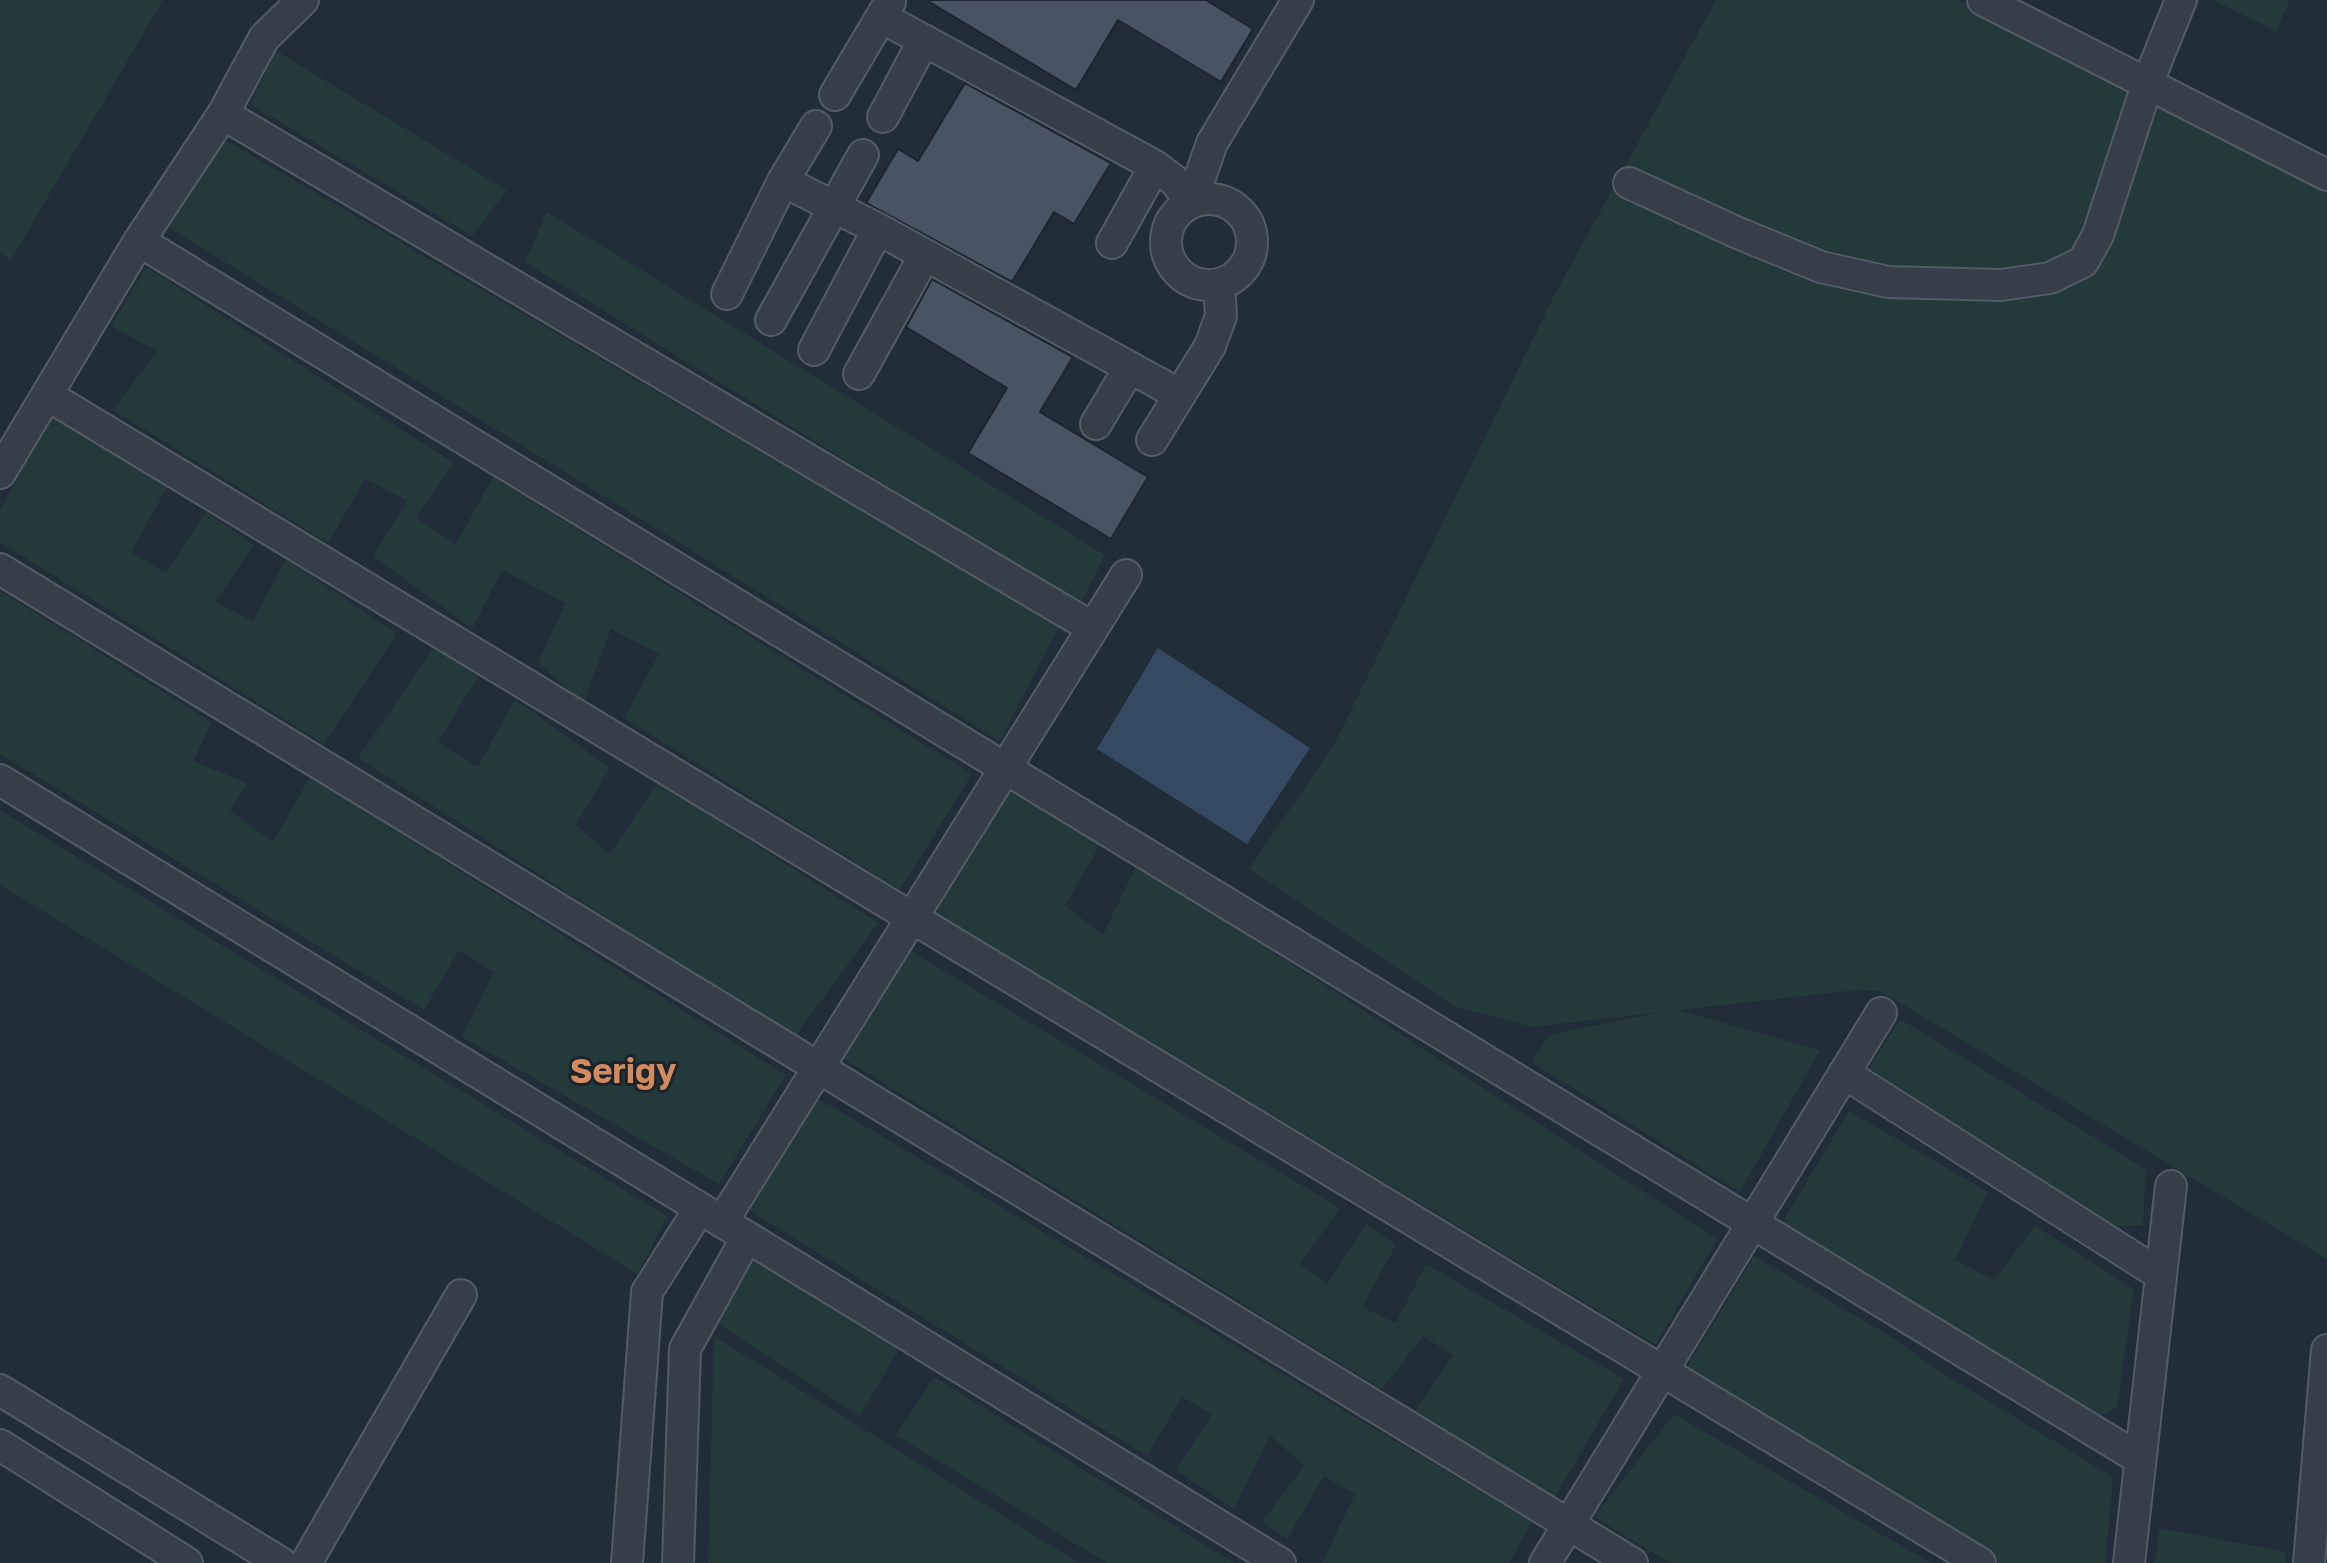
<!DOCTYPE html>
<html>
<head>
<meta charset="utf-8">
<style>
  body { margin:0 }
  canvas { display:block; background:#212d39 }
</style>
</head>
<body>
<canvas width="2327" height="1563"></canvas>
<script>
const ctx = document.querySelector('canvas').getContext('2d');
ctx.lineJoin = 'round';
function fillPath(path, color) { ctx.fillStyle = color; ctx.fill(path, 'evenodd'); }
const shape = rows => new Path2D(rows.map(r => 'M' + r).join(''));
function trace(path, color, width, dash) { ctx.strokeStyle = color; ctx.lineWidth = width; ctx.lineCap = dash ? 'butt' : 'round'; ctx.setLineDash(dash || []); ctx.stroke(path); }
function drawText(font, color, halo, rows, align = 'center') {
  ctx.font = font + ' "Golos Text",sans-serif'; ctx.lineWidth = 6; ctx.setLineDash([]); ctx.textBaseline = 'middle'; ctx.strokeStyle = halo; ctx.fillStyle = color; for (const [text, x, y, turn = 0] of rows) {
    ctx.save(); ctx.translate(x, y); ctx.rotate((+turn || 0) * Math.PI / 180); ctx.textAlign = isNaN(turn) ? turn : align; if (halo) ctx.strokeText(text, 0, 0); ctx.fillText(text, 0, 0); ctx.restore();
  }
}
const green = shape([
  [0,0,163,0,11,260,0,253],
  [1716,0,1957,0,2179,98,2327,175,2327,1259,1880,991,1857,990,1678,1010,1820,1050,1740,1192,1531,1062,1549,1035,1661,1012,1532,1027,1454,1006,1249,869,1335,743,1554,296],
  [2213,0,2290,0,2276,31],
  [276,51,507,190,472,236,250,104],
  [225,140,1059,626,1000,741,168,227],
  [547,212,1105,555,1080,605,525,262],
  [146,267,454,463,416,518,456,544,493,477,972,774,900,890,624,718,659,654,611,629,583,704,538,662,566,603,502,570,472,629,373,556,407,501,365,479,328,543,113,410,157,351,111,326],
  [51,413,169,484,131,552,166,573,206,512,254,545,215,602,253,621,286,559,397,634,324,744,0,542,0,510],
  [0,591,212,722,193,761,247,783,230,811,273,842,310,777,786,1075,719,1184,462,1037,494,972,459,950,424,1010,0,754],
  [434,647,479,675,438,742,478,767,515,699,610,768,576,825,610,854,658,782,878,923,794,1038,358,758],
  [1005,785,1100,845,1065,905,1103,935,1137,864,1717,1239,1656,1345,936,913],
  [0,810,667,1216,638,1274,0,885],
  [909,950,1340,1208,1300,1264,1327,1284,1366,1224,1396,1245,1362,1307,1396,1323,1426,1264,1624,1379,1555,1497,1415,1411,1453,1355,1423,1336,1382,1389,844,1059],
  [1900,1019,2146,1169,2143,1225,2108,1227,1869,1068],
  [816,1097,1532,1522,1509,1563,1322,1563,1355,1494,1324,1476,1287,1539,1262,1522,1304,1466,1270,1435,1234,1509,1176,1470,1212,1414,1182,1397,1147,1456,749,1210],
  [1849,1111,1988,1192,1955,1260,1994,1280,2035,1226,2134,1289,2117,1408,2100,1416,1779,1228],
  [1754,1256,1893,1338,1939,1371,2113,1477,2105,1563,1999,1563,1683,1373],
  [756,1258,898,1350,860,1416,717,1323],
  [714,1336,1079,1563,708,1563],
  [934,1377,1234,1563,1107,1563,896,1435],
  [1674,1414,1931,1563,1670,1563,1594,1517],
  [2159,1528,2286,1552,2285,1563,2155,1563]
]);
const water = shape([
  [1158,648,1310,748,1247,844,1097,749]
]);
const building = shape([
  [926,0,1206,0,1253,29,1221,82,1118,20,1076,90,926,0],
  [965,83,1111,163,1074,224,1054,212,1012,282,866,203,898,149,918,161,965,83],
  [932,279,1073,357,1040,412,1148,477,1111,539,968,453,1007,388,906,327,932,279]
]);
const minor = shape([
  [1983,0,2327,175],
  [881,17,1155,166,1175,181,1191,203],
  [835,95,890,2],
  [223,114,1093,628],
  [883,117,924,40],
  [783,181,878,229,1180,395],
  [1629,183,1738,233,1821,267,1888,282,2001,285,2050,278,2083,262,2098,235,2148,82,2181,0],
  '1166 242a43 43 0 1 1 86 0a43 43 0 1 1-86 0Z',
  [1191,203,1212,143,1298,0],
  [139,241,2140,1459],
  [1112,243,1155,166],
  [727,294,783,181,816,126],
  [771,320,863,155],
  [814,350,878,229],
  [859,374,925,255],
  [47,395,1980,1563],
  [1096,424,1130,367],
  [1152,440,1210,346,1221,316,1219,284],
  [0,473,139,241,223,114,264,38,303,0],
  [0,569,1632,1563],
  [0,780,1280,1563],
  [1844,1073,2161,1275],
  [722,1222,1126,575],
  [0,1390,281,1563],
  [0,1445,187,1563],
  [306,1563,461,1295],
  [627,1563,647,1292,700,1208],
  [678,1563,685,1349,747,1237],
  [1545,1563,1881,1013],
  [2129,1563,2171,1186],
  [2309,1563,2327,1350]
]);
const districtNames = [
  ["Serigy",623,1072]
];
fillPath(green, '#23393a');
fillPath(water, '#354960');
fillPath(building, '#475463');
trace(building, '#1c2530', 2);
trace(minor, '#525c67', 34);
trace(minor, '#353e49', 30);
drawText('bold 34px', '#d38a5d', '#1a232e', districtNames);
</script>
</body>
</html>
